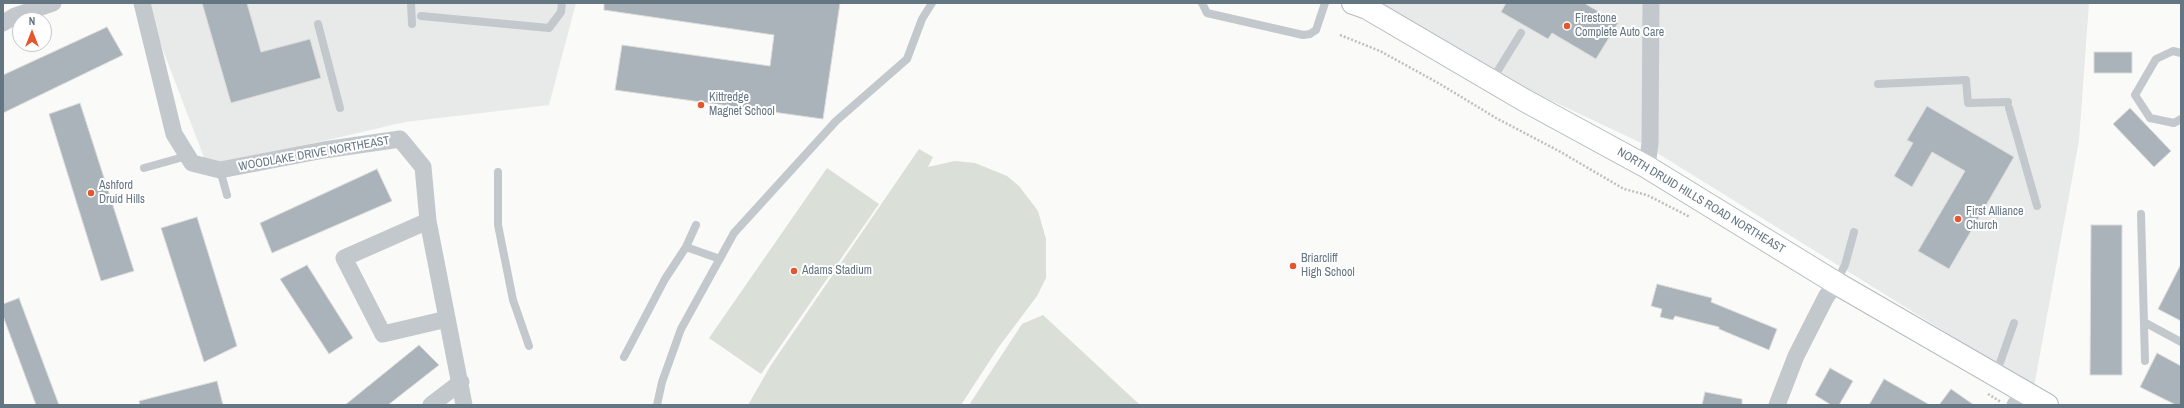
<!DOCTYPE html>
<html>
<head>
<meta charset="utf-8">
<style>
  body { margin:0 }
  #map { position:relative; width:2184px; height:408px; overflow:hidden; background:#fafaf8; font-family:"Archivo Narrow",sans-serif }
  canvas { display:block }
  .frame { position:absolute; inset:0; border:4px solid #657683; pointer-events:none }
  .north { position:absolute; left:12px; top:12px; width:40px; height:40px; box-sizing:border-box; background:#fff; border:1px solid #c1c8cd; border-radius:50%; rotate:0deg; font-size:11px; font-weight:700; line-height:16px; text-align:center; color:#657683 }
  .north::after { content:''; display:block; margin:auto; width:14px; height:18px; background:#e4572e; clip-path:polygon(50% 0,100% 100%,50% 72%,0 100%) }
</style>
</head>
<body>
<div id="map">
<canvas width="2184" height="408"></canvas>
<div class="frame"></div>
<div class="north">N</div>
</div>
<script>
const ctx = document.querySelector('canvas').getContext('2d');
ctx.lineJoin = 'round';
function fillPath(path, color) { ctx.fillStyle = color; ctx.fill(path, 'evenodd'); }
const shape = rows => new Path2D(rows.map(r => 'M' + r).join(''));
function trace(path, color, width, dash) { ctx.strokeStyle = color; ctx.lineWidth = width; ctx.lineCap = dash ? 'butt' : 'round'; ctx.setLineDash(dash || []); ctx.stroke(path); }
function drawText(font, color, halo, rows, align = 'center') {
  ctx.font = font + ' "Archivo Narrow",sans-serif'; ctx.lineWidth = 4; ctx.setLineDash([]); ctx.textBaseline = 'middle'; ctx.strokeStyle = halo; ctx.fillStyle = color; for (const [text, x, y, turn = 0] of rows) {
    ctx.save(); ctx.translate(x, y); ctx.rotate((+turn || 0) * Math.PI / 180); ctx.textAlign = isNaN(turn) ? turn : align; if (halo) ctx.strokeText(text, 0, 0); ctx.fillText(text, 0, 0); ctx.restore();
  }
}
const built = shape([
  [145,3,576,3,549,105,405,122,208,168],
  [1339,3,2089,3,2079,141,2034,387,1654,151,1654,149,1348,5]
]);
const green = shape([
  [919,149,933,157,928,167,955,161,975,163,1007,176,1019,186,1038,211,1046,239,1046,278,1037,296,998,348,961,405,748,405,771,365],
  [827,168,879,204,761,374,709,338],
  [1043,315,1140,405,969,405,1022,324]
]);
const building = shape([
  [202,3,247,3,261,52,310,39,321,78,231,103,202,3],
  [604,3,840,3,823,119,615,90,622,45,770,66,774,35,604,10,604,3],
  [1506,3,1584,3,1618,23,1596,59,1552,33,1548,39,1501,12,1506,3],
  [107,27,123,55,3,113,3,75,107,27],
  [2094,52,2132,52,2132,73,2094,73,2094,52],
  [80,103,134,271,101,281,49,114,80,103],
  [1927,106,2014,157,1949,269,1918,251,1965,171,1932,152,1912,187,1894,176,1913,143,1907,140,1927,106],
  [2130,108,2171,151,2154,167,2113,124,2130,108],
  [377,169,392,201,272,253,260,223,377,169],
  [197,217,237,346,204,362,161,228,197,217],
  [2091,225,2122,225,2122,375,2090,375,2091,225],
  [2181,264,2181,321,2158,309,2181,264],
  [307,265,353,338,329,354,280,279,307,265],
  [1657,284,1712,298,1711,302,1777,329,1769,350,1719,329,1719,327,1675,316,1673,320,1660,317,1662,309,1651,306,1657,284],
  [19,298,59,405,36,405,3,316,3,304,19,298],
  [419,345,439,365,388,405,345,405,419,345],
  [2157,353,2181,366,2181,405,2176,405,2140,387,2157,353],
  [1830,368,1853,381,1839,405,1831,405,1815,395,1830,368],
  [1884,379,1930,405,1869,405,1884,379],
  [217,381,223,405,140,405,139,401,217,381],
  [1951,389,1974,405,1939,405,1951,389],
  [1705,392,1742,399,1742,405,1702,405,1705,392]
]);
const path = shape([
  [1340,35,1380,51,1440,84,1496,118,1559,151,1624,189,1647,195,1690,217],
  [1988,394,2001,402]
]);
const lane = shape([
  [411,3,412,24],
  [1202,3,1207,13,1303,35,1310,34,1316,30,1325,3],
  [421,16,549,28,561,12,562,3],
  [318,24,340,108],
  [2181,53,2173,51,2156,59,2135,95,2150,118,2174,123,2181,119],
  [1492,80,1521,33],
  [1878,84,1966,80,1968,103,2008,102],
  [2009,108,2037,206],
  [144,168,187,156],
  [220,170,227,195],
  [498,172,498,225,513,300,529,346],
  [2141,214,2145,361],
  [696,225,686,247,720,259],
  [1836,282,1845,265,1854,232],
  [2144,322,2181,342],
  [624,357,665,279,686,247],
  [1996,374,2014,323],
  [657,405,662,382,681,329,734,233,836,121,907,59,922,19,932,3]
]);
const street = shape([
  [142,3,174,134,192,163,220,170,324,150,400,139,423,167,428,221,464,405],
  [3,23,15,16,53,3],
  [1647,167,1650,143,1651,3],
  [428,221,344,258,383,334,447,319],
  [431,405,461,382],
  [1777,405,1796,356,1826,297,1836,283],
  [2015,405,2024,392]
]);
const secondary = shape([
  [1353,3,1367,8,1524,100,1647,167,1836,283,2047,405]
]);
const markers = [
  [1567,26,4,"#e4572e"],
  [701,105,4,"#e4572e"],
  [91,193,4,"#e4572e"],
  [1958,219,4,"#e4572e"],
  [1293,266,4,"#e4572e"],
  [794,271,4,"#e4572e"]
];
const poiNames = [
  ["Firestone",1575,19],
  ["Complete Auto Care",1575,33],
  ["Kittredge",709,98],
  ["Magnet School",709,112],
  ["Ashford",99,186],
  ["Druid Hills",99,200],
  ["First Alliance",1966,212],
  ["Church",1966,226],
  ["Briarcliff",1301,259],
  ["High School",1301,273],
  ["Adams Stadium",802,271]
];
const streetNames = [
  ["WOODLAKE DRIVE NORTHEAST",314,154,-10],
  ["NORTH DRUID HILLS ROAD NORTHEAST",1701,201,31]
];
fillPath(built, '#e8e9e9');
fillPath(green, '#dadfd7');
fillPath(building, '#aab3b9');
trace(building, '#dcdcda', 1);
trace(secondary, '#b3babf', 24);
trace(path, '#bbbfc2', 2.5, [2, 2]);
trace(lane, '#c3c8cc', 8);
trace(street, '#c3c8cc', 17);
trace(secondary, '#fff', 22);
for (const [x, y, r, color] of markers) { const dot = new Path2D(); dot.arc(x, y, r, 0, 2 * Math.PI); ctx.fillStyle = color; ctx.fill(dot); trace(dot, '#fff', 1.5); }
drawText('12px', '#657683', '#fff', poiNames, 'left');
drawText('12px', '#657683', '#fff', streetNames);
</script>
</body>
</html>
